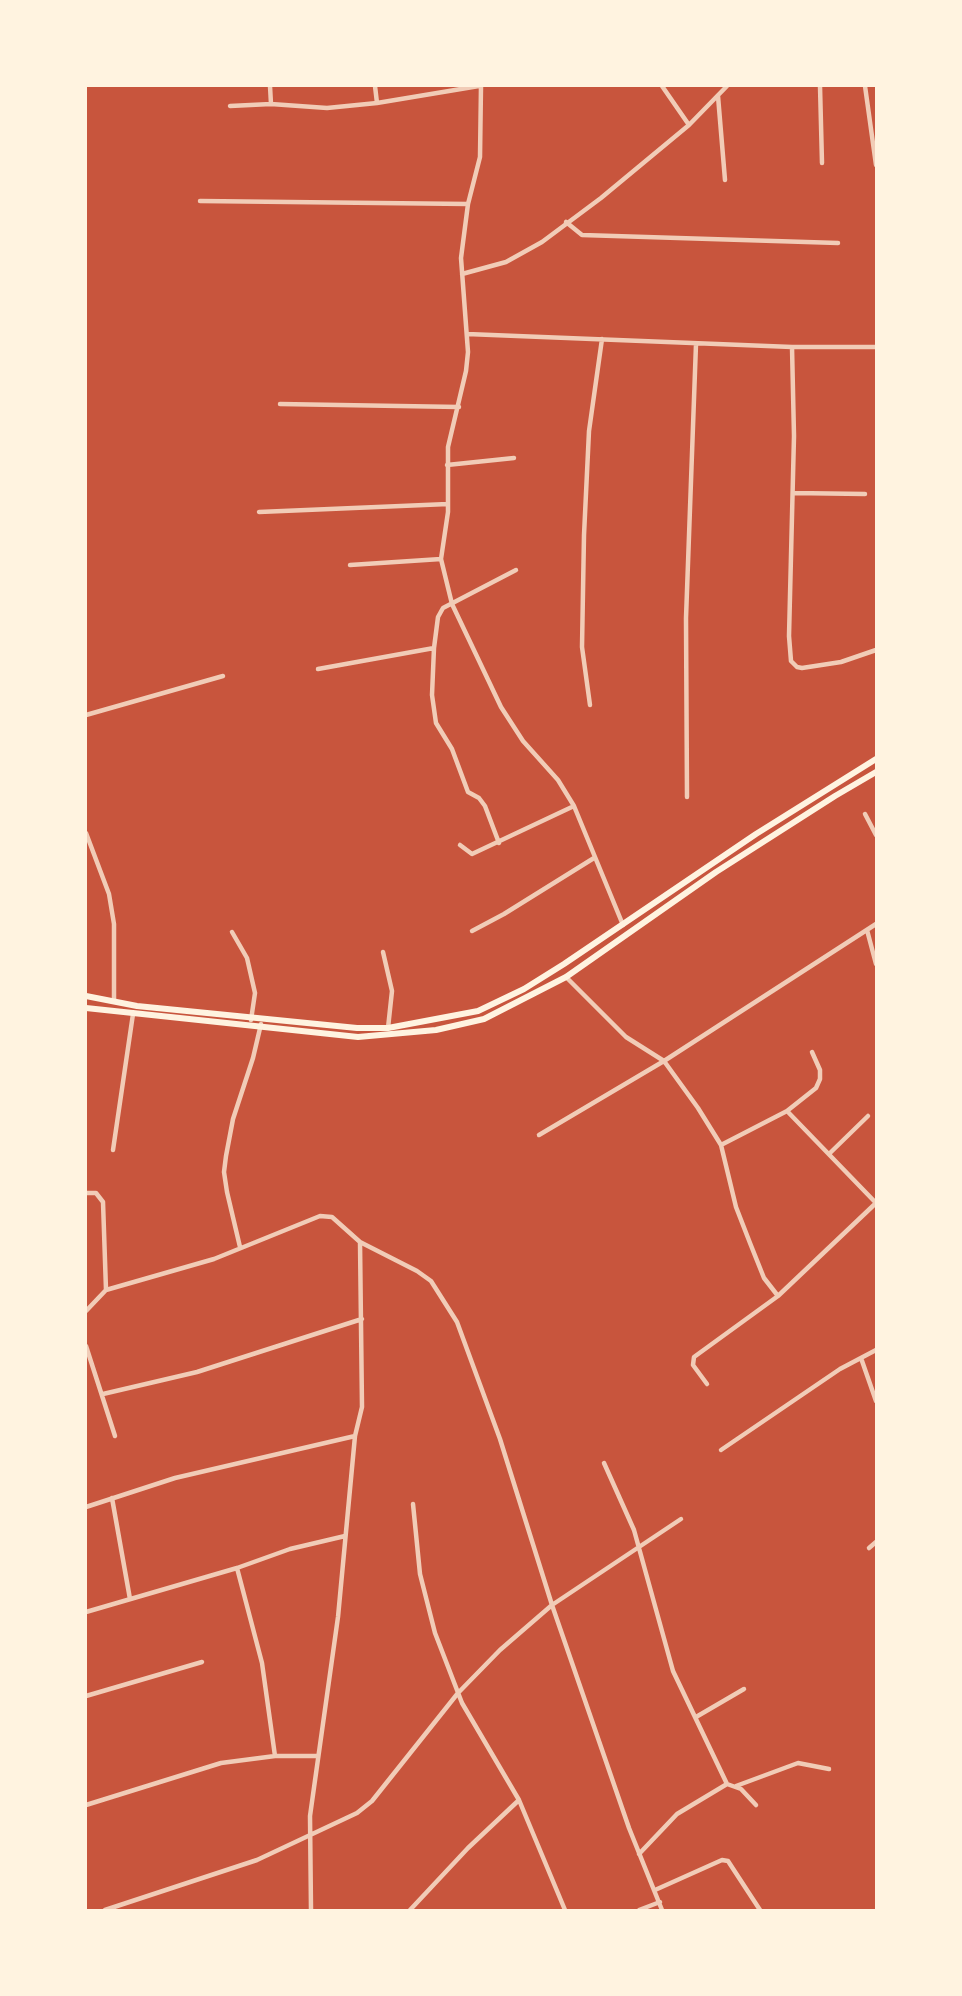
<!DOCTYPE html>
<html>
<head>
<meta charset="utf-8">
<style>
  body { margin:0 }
  #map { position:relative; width:962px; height:1996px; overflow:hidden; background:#c8553d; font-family:Figtree,sans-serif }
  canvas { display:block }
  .frame { position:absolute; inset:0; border:87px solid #fff3e0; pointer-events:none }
</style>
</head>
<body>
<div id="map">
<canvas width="962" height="1996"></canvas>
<div class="frame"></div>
</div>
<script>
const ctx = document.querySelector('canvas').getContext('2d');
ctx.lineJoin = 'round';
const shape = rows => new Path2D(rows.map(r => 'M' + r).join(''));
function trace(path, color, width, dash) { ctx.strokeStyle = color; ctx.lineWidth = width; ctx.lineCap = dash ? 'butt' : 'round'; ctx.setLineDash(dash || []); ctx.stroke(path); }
const minor = shape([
  [270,86,271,104],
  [375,86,377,103],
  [481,86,480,157,468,204,461,258,468,352,466,371,448,447,448,512,441,559,452,604,501,707,523,741,558,780,574,806,623,925],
  [662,86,689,125],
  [820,86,822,163],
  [865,86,876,165],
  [718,96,725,180],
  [230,106,271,104,327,108,377,103,479,86],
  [200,201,468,204],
  [566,222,582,235,838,243],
  [462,274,506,262,542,242,601,198,689,125,727,86],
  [467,334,792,347,876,347],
  [792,347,794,436,789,636,791,661,797,667,802,668,841,662,876,650],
  [280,404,459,407],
  [447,465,514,458],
  [793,493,865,494],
  [259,512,448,504],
  [350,565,441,559],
  [318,669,434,648],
  [590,705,582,647,584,535,589,431,602,339],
  [86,715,223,676],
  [687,797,686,618,696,344],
  [865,814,876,835],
  [86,833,109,894,114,924,114,1000],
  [499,843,485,806,479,798,468,792,452,749,436,723,432,695,434,648,438,617,443,608,516,570],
  [460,845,472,854,574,806],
  [867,930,876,964],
  [472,931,504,914,594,858],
  [232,932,247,958,255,993,251,1020],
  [383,952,392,991,388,1028],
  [566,977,626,1037,664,1061,698,1108,721,1145,736,1207,750,1243,764,1278,778,1296],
  [539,1135,664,1061,876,924],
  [721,1145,787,1111,816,1088,820,1079,820,1070,812,1052],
  [113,1150,133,1014],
  [830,1153,868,1116],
  [86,1193,96,1193,103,1202,106,1290],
  [360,1242,417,1271,431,1281,457,1322,500,1439,552,1605,629,1828,662,1910],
  [240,1247,227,1192,224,1172,226,1156,233,1119,253,1058,261,1024],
  [86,1311,106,1290,214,1259,320,1216,332,1217,360,1242,362,1407,355,1436,338,1617,310,1816,311,1910],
  [86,1346,115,1436],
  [861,1358,876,1401],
  [707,1384,693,1365,694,1357,778,1296,876,1203,787,1111],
  [103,1394,197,1372,362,1319],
  [721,1450,840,1369,876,1350],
  [604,1463,634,1530,673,1671,727,1784,741,1789,756,1805],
  [112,1498,130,1599],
  [413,1504,420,1574,435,1633,462,1703,519,1800,565,1910],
  [86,1507,175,1478,355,1436],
  [869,1548,876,1542],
  [237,1568,262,1663,275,1756],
  [86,1612,237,1568,290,1549,345,1536],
  [86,1696,202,1662],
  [696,1717,744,1689],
  [736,1786,798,1763,829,1769],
  [86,1805,221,1763,275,1756,317,1756],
  [639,1854,677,1814,727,1784],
  [655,1890,722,1860,728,1861,760,1910],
  [105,1910,257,1860,357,1813,372,1801,458,1693,500,1650,552,1605,681,1519],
  [410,1910,468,1848,519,1800],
  [639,1910,660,1902]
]);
const secondary = shape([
  [86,996,137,1006,357,1028,388,1028,478,1011,524,989,564,964,756,834,876,759],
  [86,1008,358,1037,436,1030,484,1019,566,977,716,872,835,796,876,772]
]);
trace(minor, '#f1ccb7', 4.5);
trace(secondary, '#fff3e0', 6);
</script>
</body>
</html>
